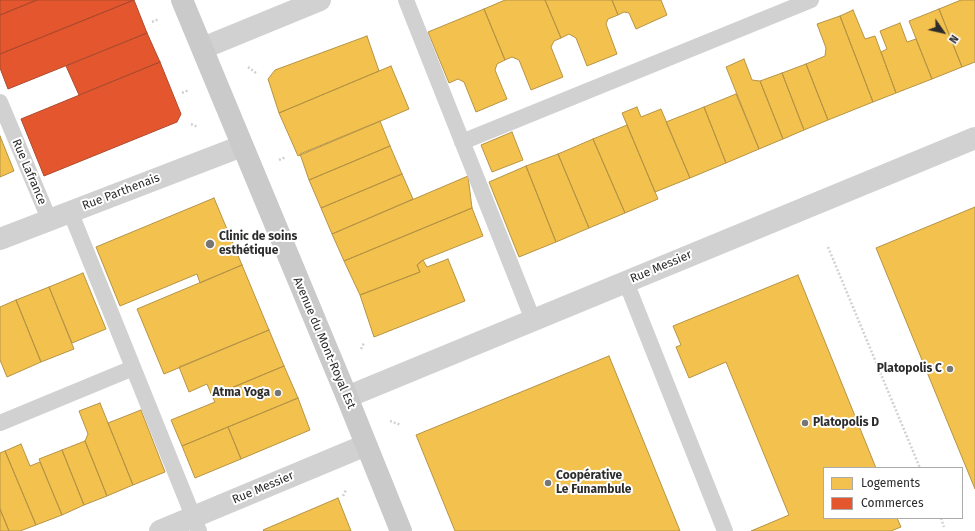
<!DOCTYPE html>
<html>
<head>
<meta charset="utf-8">
<style>
  body { margin:0 }
  #map { position:relative; width:975px; height:531px; overflow:hidden; background:#fff; font-family:"Fira Sans",sans-serif }
  canvas { display:block }
  .legend { position:absolute; left:823px; top:467px; width:140px; height:52px; box-sizing:border-box; background:#fff; border:1px solid #ababab; margin:0; padding:5px 7px; list-style:none; font-size:12px; color:#2c2c2c }
  .legend li { display:flex; align-items:center; gap:8px; height:20px }
  .legend b { width:20px; border:1px solid #ababab }
  .north { position:absolute; left:923px; top:12px; width:40px; height:40px; -webkit-text-stroke:3px #fff; paint-order:stroke; rotate:124deg; font-size:11px; font-weight:700; line-height:16px; text-align:center; color:#2c2c2c }
  .north::after { content:''; display:block; margin:auto; width:14px; height:18px; background:#2c2c2c; clip-path:polygon(50% 0,100% 100%,50% 72%,0 100%) }
</style>
</head>
<body>
<div id="map">
<canvas width="975" height="531"></canvas>
<ul class="legend">
<li><b style="height:11px;background:#f2c14e"></b>Logements</li>
<li><b style="height:11px;background:#e4572e"></b>Commerces</li>
</ul>
<div class="north">N</div>
</div>
<script>
const ctx = document.querySelector('canvas').getContext('2d');
ctx.lineJoin = 'round';
function fillPath(path, color) { ctx.fillStyle = color; ctx.fill(path, 'evenodd'); }
const shape = rows => new Path2D(rows.map(r => 'M' + r).join(''));
function trace(path, color, width, dash) { ctx.strokeStyle = color; ctx.lineWidth = width; ctx.lineCap = dash ? 'butt' : 'round'; ctx.setLineDash(dash || []); ctx.stroke(path); }
function drawText(font, color, halo, rows, align = 'center') {
  ctx.font = font + ' "Fira Sans",sans-serif'; ctx.lineWidth = 4; ctx.setLineDash([]); ctx.textBaseline = 'middle'; ctx.strokeStyle = halo; ctx.fillStyle = color; for (const [text, x, y, turn = 0] of rows) {
    ctx.save(); ctx.translate(x, y); ctx.rotate((+turn || 0) * Math.PI / 180); ctx.textAlign = isNaN(turn) ? turn : align; if (halo) ctx.strokeText(text, 0, 0); ctx.fillText(text, 0, 0); ctx.restore();
  }
}
const homes = shape([
  [505,0,545,0,561,38,554,41,551,47,563,77,531,90,519,60,512,57,505,60,484,9,505,0],
  [545,0,612,0,618,15,608,19,606,24,617,54,587,66,576,38,569,34,561,38,545,0],
  [612,0,661,0,667,15,636,29,629,13,624,12,618,15,612,0],
  [961,0,975,0,975,62,962,67,939,9,961,0],
  [484,9,505,60,497,64,495,70,507,99,476,112,464,82,458,79,449,83,428,32,484,9],
  [939,9,962,67,932,79,909,21,939,9],
  [853,10,865,39,875,36,896,93,873,102,840,16,853,10],
  [840,16,873,102,828,120,806,64,825,56,826,48,817,24,840,16],
  [900,23,907,42,916,39,932,79,896,93,881,52,887,49,880,31,900,23],
  [367,36,379,71,279,113,268,79,275,70,367,36],
  [744,59,752,80,760,81,783,139,759,149,726,67,744,59],
  [806,64,828,120,804,130,782,73,806,64],
  [391,66,409,109,298,156,279,113,391,66],
  [782,73,804,130,783,139,760,81,782,73],
  [736,94,759,149,726,163,704,107,736,94],
  [637,107,641,117,661,109,690,178,655,192,622,113,637,107],
  [704,107,726,163,690,178,666,122,704,107],
  [380,121,390,146,309,180,300,154,380,121],
  [627,125,658,199,625,213,593,139,627,125],
  [512,132,523,160,492,172,481,145,512,132],
  [0,136,14,171,0,177,0,136],
  [593,139,625,213,589,228,558,154,593,139],
  [390,146,402,174,321,208,309,180,390,146],
  [558,154,589,228,556,242,526,166,558,154],
  [526,166,556,242,519,257,489,182,526,166],
  [402,174,413,199,332,234,321,208,402,174],
  [468,176,472,208,344,261,332,234,468,176],
  [214,198,242,265,200,283,197,274,120,306,96,247,214,198],
  [975,207,975,489,876,248,975,207],
  [472,208,483,236,423,260,417,265,420,272,360,295,344,261,472,208],
  [448,259,465,301,374,337,360,295,420,272,417,265,423,260,427,267,448,259],
  [242,265,269,330,164,374,137,309,242,265],
  [83,273,106,329,72,343,49,287,83,273],
  [798,275,876,468,824,468,824,518,897,518,901,527,891,531,751,531,789,515,726,362,689,378,676,347,681,345,673,326,798,275],
  [49,287,74,349,41,362,16,300,49,287],
  [16,300,41,362,7,377,0,360,0,307,16,300],
  [269,330,284,366,212,396,207,384,189,392,179,367,269,330],
  [609,356,680,531,455,531,416,435,609,356],
  [284,366,298,398,182,446,171,420,215,402,212,396,284,366],
  [298,398,310,430,241,459,228,427,298,398],
  [100,403,133,485,107,496,85,441,88,434,79,411,100,403],
  [141,410,165,472,133,485,108,423,141,410],
  [228,427,241,459,195,478,182,446,228,427],
  [85,441,107,496,84,505,62,450,85,441],
  [21,444,30,466,40,462,62,515,36,525,5,451,21,444],
  [62,450,84,505,62,515,39,459,62,450],
  [5,451,36,525,20,531,9,531,0,509,0,453,5,451],
  [338,498,351,531,264,531,263,530,338,498],
  [0,509,9,531,0,531,0,509]
]);
const shops = shape([
  [0,0,37,0,0,15,0,0],
  [37,0,134,0,0,54,0,15,37,0],
  [134,0,147,33,8,89,0,68,0,54,134,0],
  [147,33,160,62,79,95,66,66,147,33],
  [160,62,181,114,177,122,44,176,21,119,160,62]
]);
const path = shape([
  [152,22,159,19],
  [248,67,256,73],
  [182,93,189,90],
  [191,124,198,127],
  [279,160,286,157],
  [828,247,920,468],
  [361,349,364,343],
  [390,421,401,425],
  [343,496,346,490],
  [941,518,944,527]
]);
const lane = shape([
  [406,0,533,320],
  [0,102,49,219],
  [462,142,811,0],
  [70,211,199,531],
  [626,282,725,531],
  [0,423,133,368]
]);
const street = shape([
  [203,48,320,0],
  [0,239,242,146],
  [347,397,975,138],
  [160,531,366,445]
]);
const secondary = shape([
  [182,0,347,397,401,531]
]);
const markers = [
  [210,244,5,"#767676"],
  [950,369,4,"#767676"],
  [278,393,4,"#767676"],
  [805,423,4,"#767676"],
  [548,483,4,"#767676"]
];
const streetNames = [
  ["Rue Lafrance",29,172,67],
  ["Rue Parthenais",121,192,-21],
  ["Rue Messier",661,267,-23],
  ["Avenue du Mont-Royal Est",324,343,67],
  ["Rue Messier",263,488,-23]
];
const poiNames = [
  ["Clinic de soins",219,237],
  ["esthétique",219,251],
  ["Platopolis C",942,369,"right"],
  ["Atma Yoga",270,393,"right"],
  ["Platopolis D",813,423],
  ["Coopérative",556,476],
  ["Le Funambule",556,490]
];
fillPath(homes, '#f2c14e');
trace(homes, '#b79444', 1);
fillPath(shops, '#e4572e');
trace(shops, '#ad4a2d', 1);
trace(path, '#d1d1d1', 2.5, [2, 2]);
trace(lane, '#d1d1d1', 16);
trace(street, '#d1d1d1', 22);
trace(secondary, '#cacaca', 22);
for (const [x, y, r, color] of markers) { const dot = new Path2D(); dot.arc(x, y, r, 0, 2 * Math.PI); ctx.fillStyle = color; ctx.fill(dot); trace(dot, '#fff', 1.5); }
drawText('12px', '#2c2c2c', '#fff', streetNames);
drawText('bold 12px', '#2c2c2c', '#fff', poiNames, 'left');
</script>
</body>
</html>
